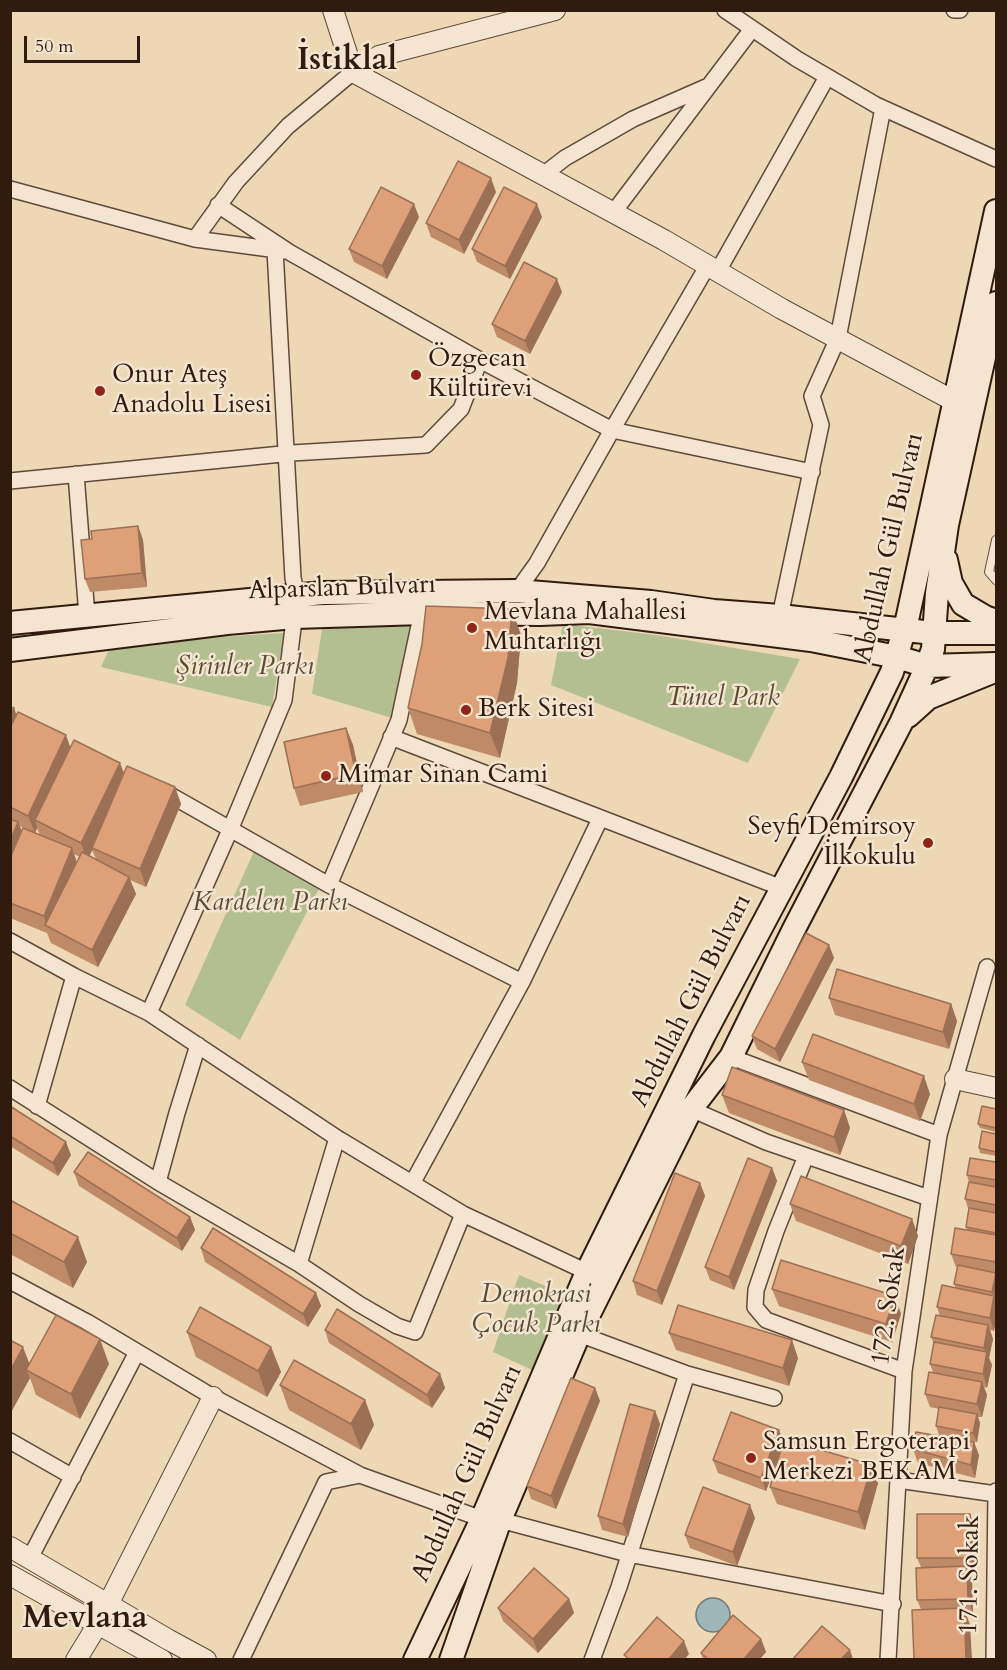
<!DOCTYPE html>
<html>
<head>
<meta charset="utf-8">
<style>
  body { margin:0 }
  #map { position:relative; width:1007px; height:1670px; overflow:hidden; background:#edd7b5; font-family:Cardo,serif }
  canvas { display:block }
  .frame { position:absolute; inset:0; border:12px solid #311a0e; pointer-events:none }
  .scale { position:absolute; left:24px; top:36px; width:116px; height:27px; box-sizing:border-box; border:3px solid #311a0e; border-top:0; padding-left:8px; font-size:18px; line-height:21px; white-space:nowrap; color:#311a0e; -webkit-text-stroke:4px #f3e5cf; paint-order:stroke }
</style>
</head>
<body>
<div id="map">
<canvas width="1007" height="1670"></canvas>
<div class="frame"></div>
<div class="scale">50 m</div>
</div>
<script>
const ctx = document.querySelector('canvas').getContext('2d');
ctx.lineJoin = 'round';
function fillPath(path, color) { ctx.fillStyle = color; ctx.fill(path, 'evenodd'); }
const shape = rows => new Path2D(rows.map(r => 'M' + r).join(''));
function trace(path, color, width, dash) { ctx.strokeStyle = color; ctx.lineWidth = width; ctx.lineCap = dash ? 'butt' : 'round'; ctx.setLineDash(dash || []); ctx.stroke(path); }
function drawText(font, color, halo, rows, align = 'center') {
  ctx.font = font + ' Cardo,serif'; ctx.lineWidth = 5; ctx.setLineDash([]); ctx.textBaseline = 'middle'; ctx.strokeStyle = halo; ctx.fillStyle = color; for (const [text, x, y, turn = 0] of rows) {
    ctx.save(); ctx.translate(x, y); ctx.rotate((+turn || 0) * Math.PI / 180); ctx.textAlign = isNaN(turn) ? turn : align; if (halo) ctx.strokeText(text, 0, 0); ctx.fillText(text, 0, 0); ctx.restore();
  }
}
const green = shape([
  [323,623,419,625,399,720,312,694],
  [563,624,656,635,800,659,748,763,551,685],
  [284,633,272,707,101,667,112,643],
  [255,849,322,883,240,1040,185,1005],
  [519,1275,570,1296,539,1373,493,1352]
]);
const water = shape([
  '696 1615a17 17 0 1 1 34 0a17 17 0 1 1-34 0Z'
]);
const service = shape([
  [996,540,989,572,996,580]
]);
const minor = shape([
  [725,10,797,59,876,105,996,159],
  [954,10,960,10],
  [543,175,565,158,633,119,706,87],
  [10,189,195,239,285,251],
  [218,205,289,252,480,360,612,430,537,563,517,591],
  [613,213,752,29],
  [195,239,236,182,288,126,353,72],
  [708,265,612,430,812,472],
  [718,271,827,77],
  [76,474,87,616],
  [10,481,292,453,426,445,461,409,480,360],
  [780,616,821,425,812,396,838,338,883,108],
  [391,737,782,888],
  [163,791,329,885,399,720,423,607],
  [329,885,522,982],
  [10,941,74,976],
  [149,1013,230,830,284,700,297,596,293,578,275,250],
  [731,1057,939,1135],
  [10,1088,158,1182,299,1264,359,1304,397,1326,415,1332,463,1214],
  [37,1106,74,976,149,1013,337,1138,463,1214,587,1272],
  [691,1109,766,1142,929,1198],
  [806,1156,776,1231,756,1290,755,1307,766,1320,904,1371],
  [158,1182,177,1113,198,1045],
  [413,1182,522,982,600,819],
  [299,1264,337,1138],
  [10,1281,87,1322,213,1397,360,1475],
  [579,1334,687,1374,774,1398],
  [10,1441,73,1477],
  [898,1480,996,1494],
  [500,1520,628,1554,893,1604],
  [30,1558,137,1352],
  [241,1660,326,1482,360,1475,482,1519],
  [592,1660,619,1587,687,1374],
  [888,1660,904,1371,939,1135,987,967],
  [994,1660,996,1491]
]);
const tertiary = shape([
  [333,10,353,72,664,240,782,309,954,401],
  [353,72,379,56,555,10],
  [955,1079,996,1088],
  [10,1547,169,1640,206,1660],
  [10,1575,162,1660],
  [76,1660,98,1624,213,1397]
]);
const secondary = shape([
  [946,560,951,583,963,604,985,617,996,621],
  [10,623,323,593,517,591,651,602,714,611,780,616,933,633,996,633],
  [10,650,227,623,295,617,423,613,540,614,589,612,811,640,897,657,927,666,996,664],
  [908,716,928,698,992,672],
  [415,1660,482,1519,587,1272,704,1035,841,777,892,672,907,620,996,211],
  [451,1660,500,1520,579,1334,691,1109,731,1057,794,929,901,723,927,666,933,649,937,593,947,525,996,303]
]);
const wall = shape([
  [496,192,464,254,431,237,426,223],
  [419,217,387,279,354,262,349,249],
  [542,217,510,279,477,262,472,249],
  [562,292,530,354,497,337,492,324],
  [138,526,143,540,147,587,90,592,85,579,92,539],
  [521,635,517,683,500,758,417,734,408,708],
  [10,707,14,708,16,715,70,747,120,763,124,773,175,787,181,804,146,887,130,880,136,894,98,967,51,943,47,933,10,918],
  [20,826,29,831,22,831],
  [37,828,40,835,35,833],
  [92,850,96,859,89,856],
  [74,854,80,857,77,863],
  [346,728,353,745,363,792,300,806,294,788],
  [829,945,834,958,780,1062,757,1049,752,1036],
  [829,998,951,1004,957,1021,949,1049,835,1015],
  [802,1062,930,1094,920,1121,809,1080],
  [722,1095,844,1110,850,1128,840,1155,729,1113],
  [10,1106,71,1155,58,1176,10,1146],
  [996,1109,996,1132,980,1128,978,1124],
  [996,1134,996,1156,980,1153,979,1148],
  [996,1162,996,1295,994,1331,990,1330,993,1339,989,1358,992,1365,987,1388,984,1387,987,1395,982,1417,978,1417,980,1423,977,1442,939,1435,936,1426,939,1409,930,1407,925,1394,933,1372,930,1364,934,1344,931,1337,940,1316,937,1307,956,1288,954,1284,957,1267,956,1267,951,1254,967,1230,966,1227,969,1208,968,1208,965,1199,969,1182,967,1175],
  [772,1168,777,1181,734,1290,710,1280,705,1267],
  [74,1172,190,1217,195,1230,182,1251,79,1186],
  [700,1183,705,1196,662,1305,637,1295,633,1281],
  [10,1200,87,1262,73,1288,10,1254],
  [790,1204,912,1219,918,1236,908,1264,796,1221],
  [201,1248,316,1293,321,1306,308,1327,205,1262],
  [772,1289,895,1296,901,1314,892,1342,779,1306],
  [325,1330,440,1374,445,1388,432,1408,329,1343],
  [187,1332,271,1347,281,1372,267,1397,196,1357],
  [669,1333,798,1358,789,1386,676,1350],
  [10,1340,29,1364,109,1364,80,1419,36,1395,30,1378,10,1414],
  [280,1385,365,1400,374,1425,361,1450,289,1410],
  [595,1388,600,1401,556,1509,531,1499,527,1486],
  [655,1411,660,1424,628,1537,602,1530,598,1516],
  [783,1443,878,1483,865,1530,777,1504,770,1487,781,1449,766,1491,718,1473,713,1460],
  [913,1449,979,1455,975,1478,918,1463],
  [970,1514,975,1527,975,1571,969,1571,972,1580,973,1612,965,1612,970,1625,921,1609,917,1600,921,1567,917,1558],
  [755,1518,737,1566,690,1548,685,1535],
  [569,1599,574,1613,538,1653,503,1621,498,1608],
  [761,1639,766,1652,760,1659,703,1659,701,1653]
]);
const shadedWall = shape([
  [491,178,496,192,464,254,459,240],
  [414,204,419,217,387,279,382,266],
  [537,204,542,217,510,279,505,266],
  [557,279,562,292,530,354,525,341],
  [138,526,143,540,147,587,142,573],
  [512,609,521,635,517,683,500,758,490,733],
  [14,708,19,722,10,743,10,717],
  [346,728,353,745,363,792,356,774],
  [66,735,72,752,35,820,37,828,35,833,28,816],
  [120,763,126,781,87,861,81,843],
  [175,787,181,804,146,887,140,869],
  [18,822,25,840,10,874,10,841],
  [72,848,78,866,47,927,44,916],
  [129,877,136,894,98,967,92,950],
  [829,945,834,958,780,1062,775,1049],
  [951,1004,957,1021,949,1049,943,1032],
  [924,1076,930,1094,920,1121,914,1104],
  [844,1110,850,1128,840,1155,834,1137],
  [66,1142,71,1155,58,1176,53,1163],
  [772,1168,777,1181,734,1290,729,1277],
  [700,1183,705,1196,662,1305,657,1291],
  [190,1217,195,1230,182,1251,177,1238],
  [912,1219,918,1236,908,1264,901,1246],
  [78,1237,87,1262,73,1288,64,1262],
  [996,1273,996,1321,994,1331,990,1318,994,1297,992,1292],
  [316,1293,321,1306,308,1327,303,1314],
  [895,1296,901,1314,892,1342,886,1324],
  [988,1325,993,1339,989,1358,992,1365,987,1388,983,1374,987,1355,984,1348],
  [100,1339,109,1364,80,1419,71,1394],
  [792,1340,798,1358,789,1386,783,1368],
  [23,1347,33,1373,26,1370,30,1378,10,1414,10,1371],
  [271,1347,281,1372,267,1397,258,1371],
  [440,1374,445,1388,432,1408,427,1395],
  [982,1382,987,1395,982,1417,977,1404],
  [595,1388,600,1401,556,1509,551,1496],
  [365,1400,374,1425,361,1450,351,1424],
  [655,1411,660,1424,628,1537,623,1524],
  [977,1414,980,1423,977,1442,973,1433],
  [779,1430,784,1443,766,1491,761,1478],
  [974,1442,979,1455,975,1478,971,1465],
  [872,1465,878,1483,865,1530,858,1512],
  [750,1505,755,1518,737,1566,733,1552],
  [970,1514,975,1527,975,1571,970,1558],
  [967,1566,972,1580,973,1612,968,1599],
  [569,1599,574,1613,538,1653,533,1639],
  [964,1608,970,1625,972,1659,966,1659],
  [761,1639,766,1652,760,1659,744,1659],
  [684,1641,689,1654,685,1659,669,1659],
  [850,1650,853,1659,841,1659]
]);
const building = shape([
  [458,161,491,178,459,240,426,223,458,161],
  [381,187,414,204,382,266,349,249,381,187],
  [504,187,537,204,505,266,472,249,504,187],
  [524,262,557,279,525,341,492,324,524,262],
  [138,526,142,573,85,579,81,540,92,539,91,531,138,526],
  [426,606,512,609,508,658,490,733,408,708,422,644,426,606],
  [10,707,14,708,10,717,10,707],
  [18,712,66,735,28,816,10,807,10,728,18,712],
  [346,728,356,774,294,788,284,742,346,728],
  [74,740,120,763,81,843,35,820,74,740],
  [127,766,175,787,140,869,92,848,127,766],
  [10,819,18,822,10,841,10,819],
  [23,828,72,848,44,916,10,903,10,858,23,828],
  [82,852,129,877,92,950,45,925,82,852],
  [806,933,829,945,775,1049,752,1036,806,933],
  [837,969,951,1004,943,1032,829,998,837,969],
  [813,1034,924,1076,914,1104,802,1062,813,1034],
  [732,1067,844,1110,834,1137,722,1095,732,1067],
  [10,1106,66,1142,53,1163,10,1136,10,1106],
  [982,1106,996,1109,996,1128,978,1124,982,1106],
  [982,1131,996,1134,996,1152,979,1148,982,1131],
  [88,1152,190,1217,177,1238,74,1172,88,1152],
  [748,1158,772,1168,729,1277,705,1267,748,1158],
  [970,1158,996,1162,996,1180,967,1175,970,1158],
  [675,1173,700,1183,657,1291,633,1281,675,1173],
  [801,1176,912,1219,901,1246,790,1204,801,1176],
  [969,1182,996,1187,996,1205,965,1199,969,1182],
  [10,1200,78,1237,64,1262,10,1233,10,1200],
  [969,1208,996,1213,996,1233,966,1227,969,1208],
  [213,1228,316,1293,303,1314,201,1248,213,1228],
  [955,1228,996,1235,996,1262,951,1254,955,1228],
  [781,1260,895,1296,886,1324,772,1289,781,1260],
  [958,1265,996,1273,992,1292,954,1284,958,1265],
  [942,1285,994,1296,990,1318,937,1307,942,1285],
  [678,1305,792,1340,783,1368,669,1333,678,1305],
  [200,1307,271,1347,258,1371,187,1332,200,1307],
  [337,1309,440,1374,427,1395,325,1330,337,1309],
  [56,1315,100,1339,71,1394,26,1370,56,1315],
  [936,1315,988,1325,984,1348,931,1337,936,1315],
  [10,1340,23,1347,10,1371,10,1340],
  [934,1342,987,1352,983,1374,930,1364,934,1342],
  [294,1360,365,1400,351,1424,280,1385,294,1360],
  [929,1372,982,1382,977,1404,925,1394,929,1372],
  [571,1378,595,1388,551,1496,527,1486,571,1378],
  [630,1404,655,1411,623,1524,598,1516,630,1404],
  [939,1407,977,1414,973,1433,936,1426,939,1407],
  [731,1412,779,1430,761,1478,713,1460,731,1412],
  [916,1432,974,1442,971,1465,913,1449,916,1432],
  [784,1439,872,1465,858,1512,770,1487,784,1439],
  [703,1487,750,1505,733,1552,685,1535,703,1487],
  [917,1514,970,1514,970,1558,917,1558,917,1514],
  [967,1566,968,1599,917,1600,916,1568,967,1566],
  [534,1568,569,1599,533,1639,498,1608,534,1568],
  [964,1608,966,1659,914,1659,912,1610,964,1608],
  [733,1615,761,1639,744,1659,708,1659,701,1653,733,1615],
  [657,1617,684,1641,669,1659,629,1659,624,1655,657,1617],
  [822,1626,850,1650,841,1659,793,1659,822,1626]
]);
const markers = [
  [416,375,6,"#8f2418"],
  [100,391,6,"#8f2418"],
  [472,628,6,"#8f2418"],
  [466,710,6,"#8f2418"],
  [326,776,6,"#8f2418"],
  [928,843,6,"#8f2418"],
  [751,1458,6,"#8f2418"]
];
const poiNames = [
  ["Özgecan",428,360],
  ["Kültürevi",428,390],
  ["Onur Ateş",112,376],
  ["Anadolu Lisesi",112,406],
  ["Mevlana Mahallesi",484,613],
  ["Muhtarlığı",484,643],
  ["Berk Sitesi",478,710],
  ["Mimar Sinan Cami",338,776],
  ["Seyfi Demirsoy",916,828,"right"],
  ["İlkokulu",916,858,"right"],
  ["Samsun Ergoterapi",763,1443],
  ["Merkezi BEKAM",763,1473]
];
const streetNames = [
  ["Abdullah Gül Bulvarı",890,548,-77],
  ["Alparslan Bulvarı",342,589,-2],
  ["Abdullah Gül Bulvarı",692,1001,-63],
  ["172. Sokak",890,1306,-82],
  ["Abdullah Gül Bulvarı",468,1474,-66],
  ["171. Sokak",971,1575,-89]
];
const parkNames = [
  ["Şirinler Parkı",245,668],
  ["Tünel Park",723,699],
  ["Kardelen Parkı",270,904],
  ["Demokrasi",536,1296],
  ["Çocuk Parkı",536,1326]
];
const districtNames = [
  ["İstiklal",347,62],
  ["Mevlana",85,1620]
];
fillPath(green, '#b3bf91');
fillPath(water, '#9db7b8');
trace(water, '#727874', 1.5);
trace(service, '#604938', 10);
trace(minor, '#604938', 18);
trace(tertiary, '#604938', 22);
trace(secondary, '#311a0e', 26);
trace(service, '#f3e5cf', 8);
trace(minor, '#f3e5cf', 15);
trace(tertiary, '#f3e5cf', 20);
trace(secondary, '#f3e5cf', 22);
fillPath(wall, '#be8a68');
fillPath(shadedWall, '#9b7055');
fillPath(building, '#dda079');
trace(building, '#9b7055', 1.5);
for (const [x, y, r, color] of markers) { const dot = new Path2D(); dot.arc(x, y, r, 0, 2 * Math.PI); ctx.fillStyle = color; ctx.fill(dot); trace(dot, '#f3e5cf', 2); }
drawText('26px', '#311a0e', '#f3e5cf', poiNames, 'left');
drawText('26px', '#311a0e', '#f3e5cf', streetNames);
drawText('italic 26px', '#584c35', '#f3e5cf', parkNames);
drawText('bold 32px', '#311a0e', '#f3e5cf', districtNames);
</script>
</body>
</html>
